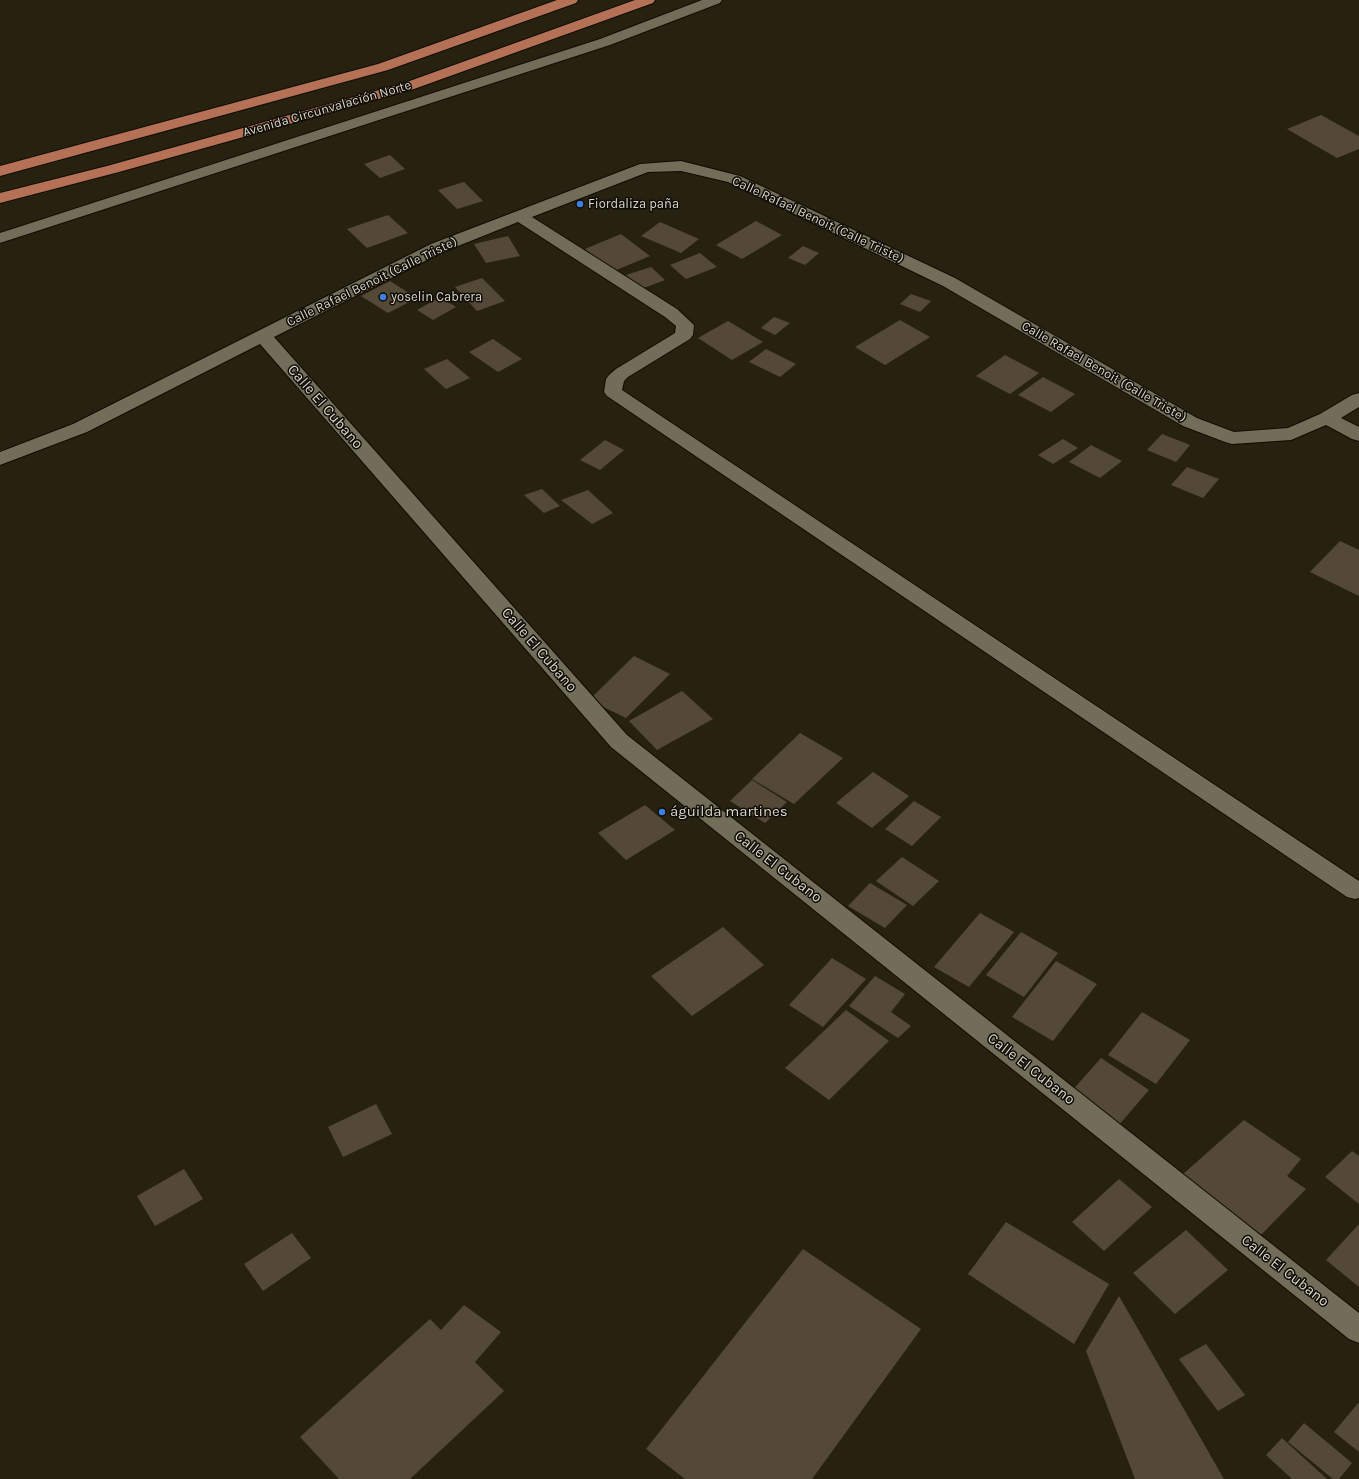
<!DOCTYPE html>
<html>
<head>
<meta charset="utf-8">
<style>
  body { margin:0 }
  canvas { display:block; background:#27220f }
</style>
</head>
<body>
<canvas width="1359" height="1479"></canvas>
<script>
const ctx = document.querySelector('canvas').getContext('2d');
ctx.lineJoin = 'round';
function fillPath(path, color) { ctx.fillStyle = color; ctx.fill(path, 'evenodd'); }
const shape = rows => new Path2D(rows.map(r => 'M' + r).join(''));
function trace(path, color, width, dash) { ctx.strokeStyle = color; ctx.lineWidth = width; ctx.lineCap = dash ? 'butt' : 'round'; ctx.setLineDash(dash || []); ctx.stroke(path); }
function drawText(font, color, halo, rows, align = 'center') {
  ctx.font = font + ' Karla,sans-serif'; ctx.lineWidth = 3; ctx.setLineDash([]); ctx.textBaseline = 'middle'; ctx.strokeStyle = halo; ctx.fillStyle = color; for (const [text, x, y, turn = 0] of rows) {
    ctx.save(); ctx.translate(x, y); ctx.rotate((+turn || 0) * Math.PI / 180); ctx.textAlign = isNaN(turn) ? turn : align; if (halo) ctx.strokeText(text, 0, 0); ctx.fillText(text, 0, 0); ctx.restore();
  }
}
const building = shape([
  [1321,115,1359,136,1359,149,1337,158,1287,129],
  [390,155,405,169,380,178,364,164],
  [464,182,483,201,457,209,438,190],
  [388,215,408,233,367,248,347,229],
  [756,221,782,235,742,259,716,245],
  [660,222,699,239,681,253,641,236],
  [621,234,650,256,614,271,585,249],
  [508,236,520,256,486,263,474,244],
  [803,246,819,253,805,265,788,258],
  [700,253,717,267,686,279,670,265],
  [651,267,665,280,641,289,626,275],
  [482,278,505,301,477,311,455,287],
  [390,281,417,298,388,313,361,296],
  [911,294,931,301,920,312,900,304],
  [440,297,456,307,433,320,417,310],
  [774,317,790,323,775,335,761,328],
  [900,320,930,337,885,365,855,347],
  [728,321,763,342,732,360,698,338],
  [493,339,522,359,498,372,469,352],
  [766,349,796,364,780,377,749,362],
  [1005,355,1039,373,1010,394,976,376],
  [447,359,470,378,446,389,424,369],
  [1043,377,1075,394,1051,412,1018,395],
  [1162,434,1190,445,1176,462,1147,450],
  [1063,439,1078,448,1053,464,1038,455],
  [605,440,624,450,600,470,580,460],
  [1091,445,1122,461,1100,478,1069,462],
  [1187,467,1219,479,1203,498,1171,485],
  [542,489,560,506,544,513,524,495],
  [588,490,613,513,592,524,561,500],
  [1340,541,1359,550,1359,596,1310,572],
  [634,656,670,674,626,718,589,700],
  [682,691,713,719,657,750,629,721],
  [800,733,843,758,794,804,752,779],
  [873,772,909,796,872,828,836,803],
  [752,780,787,802,765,823,730,801],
  [914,801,941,817,912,846,885,829],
  [645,805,675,830,626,860,598,833],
  [902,857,939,881,913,906,876,881],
  [870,883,907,905,885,928,848,906],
  [980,913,1014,932,969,987,934,967],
  [723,927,764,965,692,1016,651,976],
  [1021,932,1058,953,1024,997,986,975],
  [832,958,866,979,823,1027,789,1005],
  [1056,961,1097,984,1053,1041,1012,1017],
  [875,976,905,994,891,1012,911,1026,898,1038,849,1006],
  [846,1010,889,1041,829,1100,785,1068],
  [1142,1012,1190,1040,1156,1084,1108,1055],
  [1101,1058,1149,1090,1118,1126,1070,1093],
  [376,1104,392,1134,343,1157,328,1127],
  [1244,1120,1301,1159,1287,1176,1306,1189,1259,1237,1182,1175],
  [1352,1151,1359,1156,1359,1204,1325,1177],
  [184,1169,203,1199,155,1226,137,1196],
  [1119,1179,1152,1207,1104,1251,1072,1222],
  [1006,1222,1109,1284,1074,1344,968,1274],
  [1359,1224,1359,1287,1326,1260],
  [1186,1230,1228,1270,1175,1314,1133,1273],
  [292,1233,311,1258,263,1291,244,1264],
  [803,1249,921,1329,812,1479,685,1479,646,1449],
  [1119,1296,1224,1479,1135,1479,1086,1351],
  [464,1305,501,1332,475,1362,504,1391,410,1479,339,1479,300,1437,430,1319,441,1330],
  [1206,1344,1245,1395,1218,1411,1179,1359],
  [1359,1402,1359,1452,1334,1432],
  [1304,1423,1352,1463,1339,1479,1333,1479,1288,1442],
  [1282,1438,1327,1479,1292,1479,1266,1455]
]);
const minor = shape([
  [702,0,722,0,720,3,610,45,0,243,0,233,600,39,702,0],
  [681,161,740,176,955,278,1197,418,1234,432,1288,428,1320,414,1352,395,1359,393,1359,407,1341,418,1359,427,1359,441,1352,439,1326,425,1291,440,1232,444,1225,442,1183,426,943,286,728,182,681,171,648,172,532,217,677,309,694,325,693,335,690,339,628,377,624,381,622,390,1359,881,1359,898,1355,899,1347,897,607,396,604,392,606,379,609,375,616,369,675,333,676,326,665,317,518,222,443,252,274,337,627,735,1359,1313,1359,1343,1349,1339,611,747,260,344,87,432,0,465,0,452,73,424,431,244,640,164,681,161]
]);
const highway = shape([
  [557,0,578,0,576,3,388,70,0,176,0,166,378,64,557,0],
  [635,0,655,0,653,3,414,89,119,172,0,203,0,193,107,166,404,83,635,0]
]);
const markers = [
  [580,204,4,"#3f7fe0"],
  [383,297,4,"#3f7fe0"],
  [662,812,4,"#3f7fe0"]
];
const farStreetnames = [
  ["Avenida Circunvalación Norte",327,109,-16],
  ["Calle Rafael Benoit (Calle Triste)",818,220,25],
  ["Calle Rafael Benoit (Calle Triste)",372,282,-26],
  ["Calle Rafael Benoit (Calle Triste)",1104,372,30]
];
const farPoinames = [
  ["Fiordaliza paña",588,204],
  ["yoselin Cabrera",391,297]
];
const streetNames = [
  ["Calle El Cubano",325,407,49],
  ["Calle El Cubano",539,650,49],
  ["Calle El Cubano",778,867,38],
  ["Calle El Cubano",1031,1069,38],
  ["Calle El Cubano",1285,1271,38]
];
const poiNames = [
  ["águilda martines",670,812]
];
fillPath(building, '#544836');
trace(minor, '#100b00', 2);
trace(highway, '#100b00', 2);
fillPath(minor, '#726d58');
fillPath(highway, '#b57156');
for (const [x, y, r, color] of markers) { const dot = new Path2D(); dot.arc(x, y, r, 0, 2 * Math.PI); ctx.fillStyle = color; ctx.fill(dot); trace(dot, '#0e0c05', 1.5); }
drawText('13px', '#d9d6ca', '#0e0c05', farStreetnames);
drawText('13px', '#d9d6ca', '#0e0c05', farPoinames, 'left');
drawText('15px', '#d9d6ca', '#0e0c05', streetNames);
drawText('15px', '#d9d6ca', '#0e0c05', poiNames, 'left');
</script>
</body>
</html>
